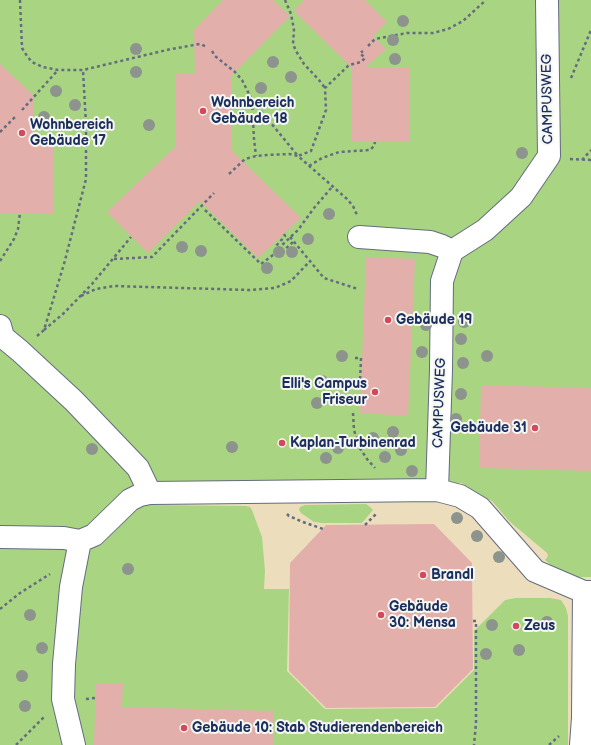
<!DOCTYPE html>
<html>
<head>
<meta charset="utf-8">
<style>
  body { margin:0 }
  canvas { display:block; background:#ecdebc }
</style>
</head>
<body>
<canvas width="591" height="745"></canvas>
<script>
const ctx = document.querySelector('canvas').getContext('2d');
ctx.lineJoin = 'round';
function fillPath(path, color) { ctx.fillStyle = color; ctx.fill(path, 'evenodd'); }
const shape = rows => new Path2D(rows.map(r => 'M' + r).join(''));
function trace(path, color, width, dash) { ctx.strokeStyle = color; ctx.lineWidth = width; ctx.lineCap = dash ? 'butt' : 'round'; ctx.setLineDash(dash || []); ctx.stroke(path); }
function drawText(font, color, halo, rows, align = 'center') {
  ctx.font = font + ' "Balsamiq Sans",sans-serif'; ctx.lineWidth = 4; ctx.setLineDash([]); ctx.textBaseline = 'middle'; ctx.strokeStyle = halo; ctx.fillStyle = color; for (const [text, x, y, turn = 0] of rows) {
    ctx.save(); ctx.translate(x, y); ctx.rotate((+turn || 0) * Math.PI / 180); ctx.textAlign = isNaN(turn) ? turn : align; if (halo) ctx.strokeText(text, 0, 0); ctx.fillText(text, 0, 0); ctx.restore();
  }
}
const green = shape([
  [0,0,591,0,591,577,578,577,563,574,556,570,545,560,548,556,547,553,509,521,492,501,486,498,476,497,463,486,462,483,166,484,95,525,83,530,0,530],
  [366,504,369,506,373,510,362,523,322,523,314,522,301,513,299,510,300,507,305,505],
  [147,505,246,506,250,507,252,510,262,537,265,571,264,589,289,589,287,671,325,709,436,708,474,670,474,631,505,600,516,598,550,598,561,600,566,608,568,616,568,745,0,745,0,545,47,545,126,514,141,506]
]);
const building = shape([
  [223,0,273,0,290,16,232,75,232,151,301,218,258,258,200,201,148,253,107,212,175,147,175,74,195,73,194,30],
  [304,0,365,0,387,22,373,36,386,49,366,67,409,67,409,141,352,142,351,67,294,11],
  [0,64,33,95,34,140,53,140,54,213,0,213],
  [366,257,415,259,408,416,360,413],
  [481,385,591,388,591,471,479,468],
  [434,524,472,563,473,669,435,707,326,708,289,671,290,563,326,525],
  [96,683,123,684,122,707,274,711,273,745,94,745]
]);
const path = shape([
  [20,0,22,48,27,56,32,62,43,67,58,70,83,70,171,49,200,44,207,47],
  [285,0,291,14,294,30,293,44,296,51,304,64,319,80,325,88],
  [368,46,375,39,407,33,433,33,448,29,463,21,486,0],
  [212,51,215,56,235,72,242,80,252,100,298,156,311,151,326,110,325,88,349,65,361,62,365,58,360,53,363,51],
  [571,78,591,30],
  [252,101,254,139,256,156],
  [22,110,58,70],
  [0,132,15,117],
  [570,159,591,160],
  [582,160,591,150],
  [309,166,322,158,339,152,370,150,374,146,375,142],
  [229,174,245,159,256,156,267,155,289,154,298,156,347,199,353,206,357,215],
  [205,210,261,264,273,255,282,252,293,242],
  [284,234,285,236,276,246,279,248,298,230,314,208,332,187],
  [290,237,324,278,358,289],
  [114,259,152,257,214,193],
  [0,261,14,239,18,229,20,213],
  [81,296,96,289,114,286,250,290,275,288,291,281,310,261],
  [44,330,64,313,92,284,131,237],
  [37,336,44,330,64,264,86,179,86,124,83,70],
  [355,358,361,358,360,381,361,381],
  [355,381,360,381],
  [353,413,354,430,359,447,367,459,375,468],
  [287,514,289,516,303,522,323,529],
  [365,525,377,513],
  [0,609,20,593,50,574],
  [473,621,476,621,476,723,474,745],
  [86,699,95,698],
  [16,745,44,717],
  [549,745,559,736]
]);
const minor = shape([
  [359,237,430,242,442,246,452,251],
  [0,326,3,337,20,351,74,401,138,468,150,493],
  [437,490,441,370,442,281,452,251,485,230,521,197,549,156,547,0],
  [0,537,64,538,80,541,94,535,130,500,140,495,150,493,437,490,460,496,480,508,535,571,584,592,591,592],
  [74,745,63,699,64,664,71,587,80,541],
  [581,745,583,718,584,592]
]);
const trees = [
  [403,21],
  [393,40],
  [136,49],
  [395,59],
  [273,62],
  [136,72],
  [291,77],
  [261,88],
  [56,91],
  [75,105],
  [44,117],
  [149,125],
  [522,153],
  [329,214],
  [308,239],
  [182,247],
  [201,251],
  [279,252],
  [292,252],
  [267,268],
  [464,322],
  [426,325],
  [461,339],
  [422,352],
  [342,356],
  [487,356],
  [463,363],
  [322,381],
  [461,394],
  [317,403],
  [456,419],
  [393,432],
  [373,438],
  [232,447],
  [338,448],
  [92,449],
  [401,450],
  [385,457],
  [326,458],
  [412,471],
  [457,518],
  [477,536],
  [499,557],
  [128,569],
  [30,615],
  [547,622],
  [492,625],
  [42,648],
  [519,650],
  [486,654],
  [22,676],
  [25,706]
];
const markers = [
  [203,111,4,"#d1495b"],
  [22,133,4,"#d1495b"],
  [388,320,4,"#d1495b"],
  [375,392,4,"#d1495b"],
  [535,428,4,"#d1495b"],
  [282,443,4,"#d1495b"],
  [423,575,4,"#d1495b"],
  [381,615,4,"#d1495b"],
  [516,626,4,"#d1495b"],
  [184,728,4,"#d1495b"]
];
const streetNames = [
  ["CAMPUSWEG",548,99,-91],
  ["CAMPUSWEG",440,403,-88]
];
const poiNames = [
  ["Wohnbereich",211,103],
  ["Gebäude 18",211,119],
  ["Wohnbereich",30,125],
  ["Gebäude 17",30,141],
  ["Gebäude 19",396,320],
  ["Elli's Campus",367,384,"right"],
  ["Friseur",367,400,"right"],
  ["Gebäude 31",527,428,"right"],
  ["Kaplan-Turbinenrad",290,443],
  ["Brandl",431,575],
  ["Gebäude",389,607],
  ["30: Mensa",389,623],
  ["Zeus",524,626],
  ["Gebäude 10: Stab Studierendenbereich",192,728]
];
fillPath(green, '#a9d582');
fillPath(building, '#e2afaa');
trace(minor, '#646c7f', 24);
trace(path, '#646c7f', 2.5, [3, 3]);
trace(minor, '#fff', 22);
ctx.fillStyle = '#8c948d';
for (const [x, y] of trees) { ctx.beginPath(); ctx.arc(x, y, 6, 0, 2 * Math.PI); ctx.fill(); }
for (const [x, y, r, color] of markers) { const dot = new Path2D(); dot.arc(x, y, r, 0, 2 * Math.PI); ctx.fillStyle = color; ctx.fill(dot); trace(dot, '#f6f6f2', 1.5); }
drawText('14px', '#1b2f5e', '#f6f6f2', streetNames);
drawText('bold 14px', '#1b2f5e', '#f6f6f2', poiNames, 'left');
</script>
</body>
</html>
